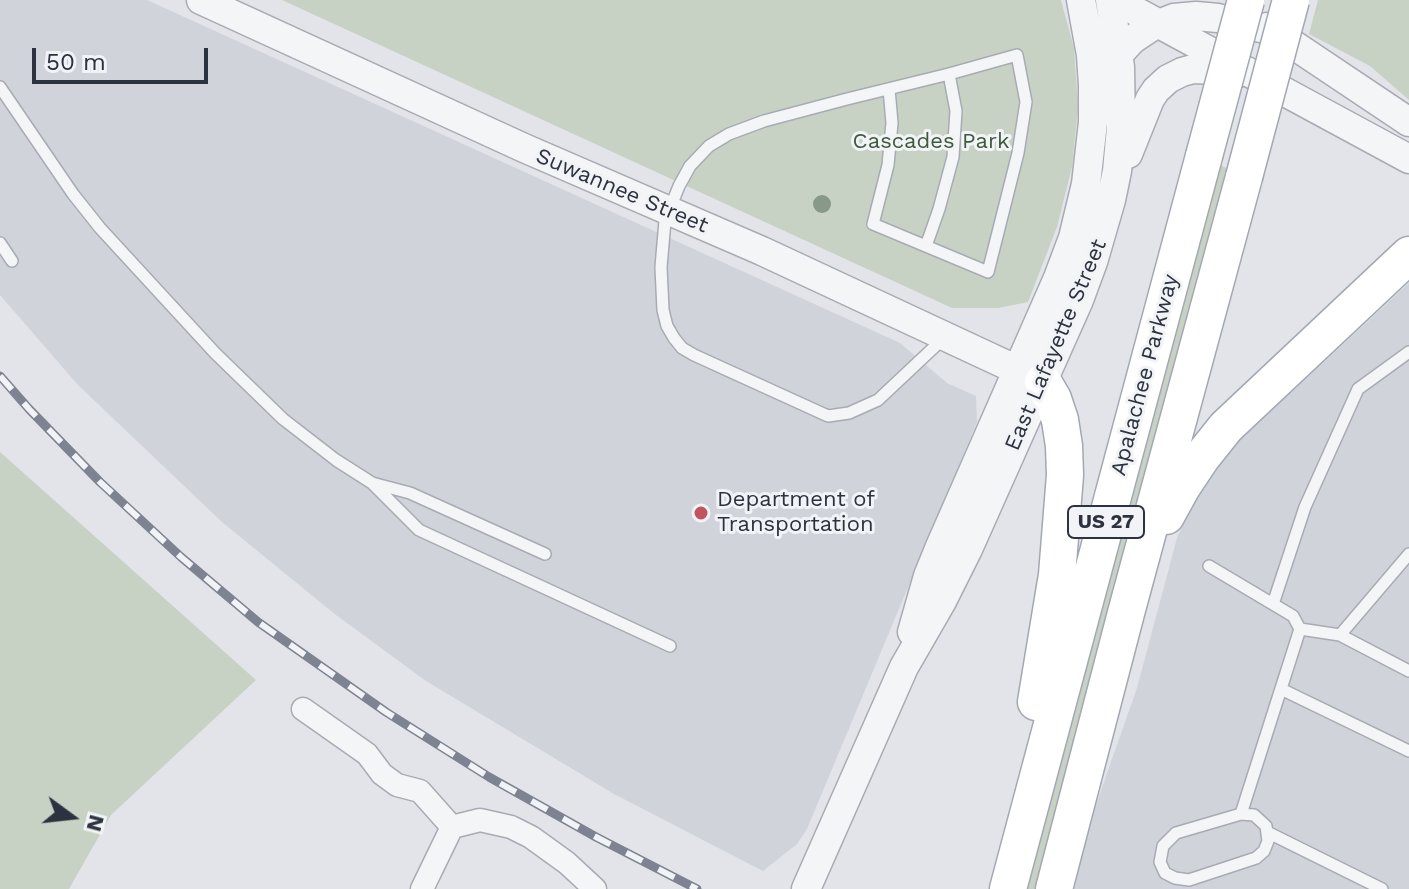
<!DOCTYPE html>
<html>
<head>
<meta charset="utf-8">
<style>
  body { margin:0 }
  #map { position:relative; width:1409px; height:889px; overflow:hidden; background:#e2e4e9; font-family:"Work Sans",sans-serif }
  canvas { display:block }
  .north { position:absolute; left:32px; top:777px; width:80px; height:80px; -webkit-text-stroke:6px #f1f3f6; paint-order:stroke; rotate:105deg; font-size:22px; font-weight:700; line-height:32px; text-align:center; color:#2c323f }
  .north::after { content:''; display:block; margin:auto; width:28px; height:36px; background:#2c323f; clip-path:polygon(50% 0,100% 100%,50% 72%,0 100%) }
  .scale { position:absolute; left:32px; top:48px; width:176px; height:36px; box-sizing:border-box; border:4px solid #2c323f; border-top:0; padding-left:10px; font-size:24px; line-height:28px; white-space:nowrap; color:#2c323f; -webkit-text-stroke:6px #f1f3f6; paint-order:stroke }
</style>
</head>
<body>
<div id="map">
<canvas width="1409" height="889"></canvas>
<div class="north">N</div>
<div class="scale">50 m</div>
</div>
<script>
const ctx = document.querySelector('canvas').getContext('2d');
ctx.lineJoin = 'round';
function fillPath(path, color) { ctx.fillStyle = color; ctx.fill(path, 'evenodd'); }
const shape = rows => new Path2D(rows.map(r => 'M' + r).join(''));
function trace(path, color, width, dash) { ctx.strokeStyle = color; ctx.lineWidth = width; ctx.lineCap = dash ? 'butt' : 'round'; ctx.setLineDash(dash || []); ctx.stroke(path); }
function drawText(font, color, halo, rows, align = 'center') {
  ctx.font = font + ' "Work Sans",sans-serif'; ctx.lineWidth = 6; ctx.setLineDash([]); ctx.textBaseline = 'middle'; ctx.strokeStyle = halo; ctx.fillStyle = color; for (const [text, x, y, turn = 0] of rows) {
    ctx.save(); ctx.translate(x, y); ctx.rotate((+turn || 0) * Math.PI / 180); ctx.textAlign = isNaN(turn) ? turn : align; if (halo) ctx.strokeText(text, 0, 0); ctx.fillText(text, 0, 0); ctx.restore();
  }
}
const built = shape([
  [0,0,147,0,900,343,947,383,976,396,977,422,807,829,797,844,763,871,614,794,426,681,336,615,222,522,78,385,0,295],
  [1409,283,1409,889,1072,889,1091,819,1137,688,1177,538,1195,497,1224,455]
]);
const green = shape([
  [282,0,1061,0,1074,48,1078,107,1072,167,1057,227,1028,302,998,308,952,308],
  [1318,0,1409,0,1409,100,1370,66,1309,34],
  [1216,163,1232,171,1041,889,1023,889],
  [0,452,256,680,111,815,69,889,0,889]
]);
const service = shape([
  [0,87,73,194,100,228,215,353,283,419,336,460,372,483,419,530,670,646],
  [889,89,892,123,888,165,873,224,988,272,1018,153,1026,102,1017,55,949,74,847,99,764,121,729,134,709,146,690,166,679,186,665,221,661,267,663,310,667,326,674,338,682,348,694,355,828,416,849,413,878,400,945,337],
  [0,243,12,261],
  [926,246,939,209,953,157,956,111,949,74],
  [372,483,410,493,545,554],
  [1209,566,1293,616,1300,629,1241,814],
  [1273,604,1305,507,1358,389,1409,352],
  [1300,629,1340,635,1409,671],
  [1340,635,1409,554],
  [1281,689,1409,751],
  [1241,814,1254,815,1266,826,1268,841,1264,851,1256,858,1189,880,1175,878,1165,873,1160,862,1163,846,1176,833,1241,814],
  [1267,832,1382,889]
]);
const minor = shape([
  [303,709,367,754,382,774,397,785,420,791,452,827,480,820,511,827,531,837,567,863,595,889],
  [422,889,452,827]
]);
const tertiary = shape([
  [201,0,524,148,762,251,1043,382],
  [1115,0,1409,159],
  [1267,27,1409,122],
  [1112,67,1118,55,1133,39,1151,27,1174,18,1196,16,1218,18,1273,31],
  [1128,154,1150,99,1156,90,1168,79,1182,72,1193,69,1217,70,1238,73],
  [912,632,928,576,939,549,1058,278,1073,238,1086,184,1093,122,1093,86,1091,55,1081,0],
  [806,889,904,667,942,601,968,549,1079,300,1093,262,1111,200,1117,171,1121,128,1120,67,1110,0]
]);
const primary = shape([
  [1166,516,1182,487,1202,457,1226,427,1409,255],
  [1036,702,1057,575,1065,475,1064,446,1060,420,1053,399,1043,382],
  [1008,889,1204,156],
  [1054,889,1126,613,1244,177]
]);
const rail = shape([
  [0,376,29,409,100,482,181,557,258,622,386,712,489,777,596,837,697,889]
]);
const primaryBridge = shape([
  [1204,156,1246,0],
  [1244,177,1291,0]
]);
const trees = [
  [822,204]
];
const markers = [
  [701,513,8,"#c0555e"]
];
const shields = [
  [1106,522,76]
];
const shieldNames = [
  ["US 27",1106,522]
];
const parkNames = [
  ["Cascades Park",931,142]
];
const streetNames = [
  ["Suwannee Street",622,191,23],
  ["East Lafayette Street",1056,345,-67],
  ["Apalachee Parkway",1145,375,-75]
];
const poiNames = [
  ["Department of",717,500],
  ["Transportation",717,525]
];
fillPath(built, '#d0d3da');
fillPath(green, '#c7d2c4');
trace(service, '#a8abb3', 14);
trace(minor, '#a8abb3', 25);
trace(tertiary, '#a8abb3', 31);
trace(primary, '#a2a8b3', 39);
trace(service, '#f4f5f7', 11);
trace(minor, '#f4f5f7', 22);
trace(tertiary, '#f4f5f7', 28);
trace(primary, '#fff', 36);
trace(rail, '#7d8391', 9);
trace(rail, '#f1f3f6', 6, [18]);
trace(primaryBridge, '#a2a8b3', 39, []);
trace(primaryBridge, '#fff', 36);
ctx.fillStyle = '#889889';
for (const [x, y] of trees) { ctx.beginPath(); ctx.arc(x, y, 9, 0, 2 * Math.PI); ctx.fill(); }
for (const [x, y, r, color] of markers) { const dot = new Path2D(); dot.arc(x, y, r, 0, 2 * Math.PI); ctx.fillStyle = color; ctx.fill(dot); trace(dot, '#f1f3f6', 3); }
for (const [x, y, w] of shields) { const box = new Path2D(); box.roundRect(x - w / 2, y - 16, w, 32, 6); ctx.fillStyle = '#f1f3f6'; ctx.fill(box); trace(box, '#2c323f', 2); }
drawText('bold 20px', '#2c323f', null, shieldNames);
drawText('22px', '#3e593b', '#f1f3f6', parkNames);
drawText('22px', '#2c323f', '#f1f3f6', streetNames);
drawText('22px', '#2c323f', '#f1f3f6', poiNames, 'left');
</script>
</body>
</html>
